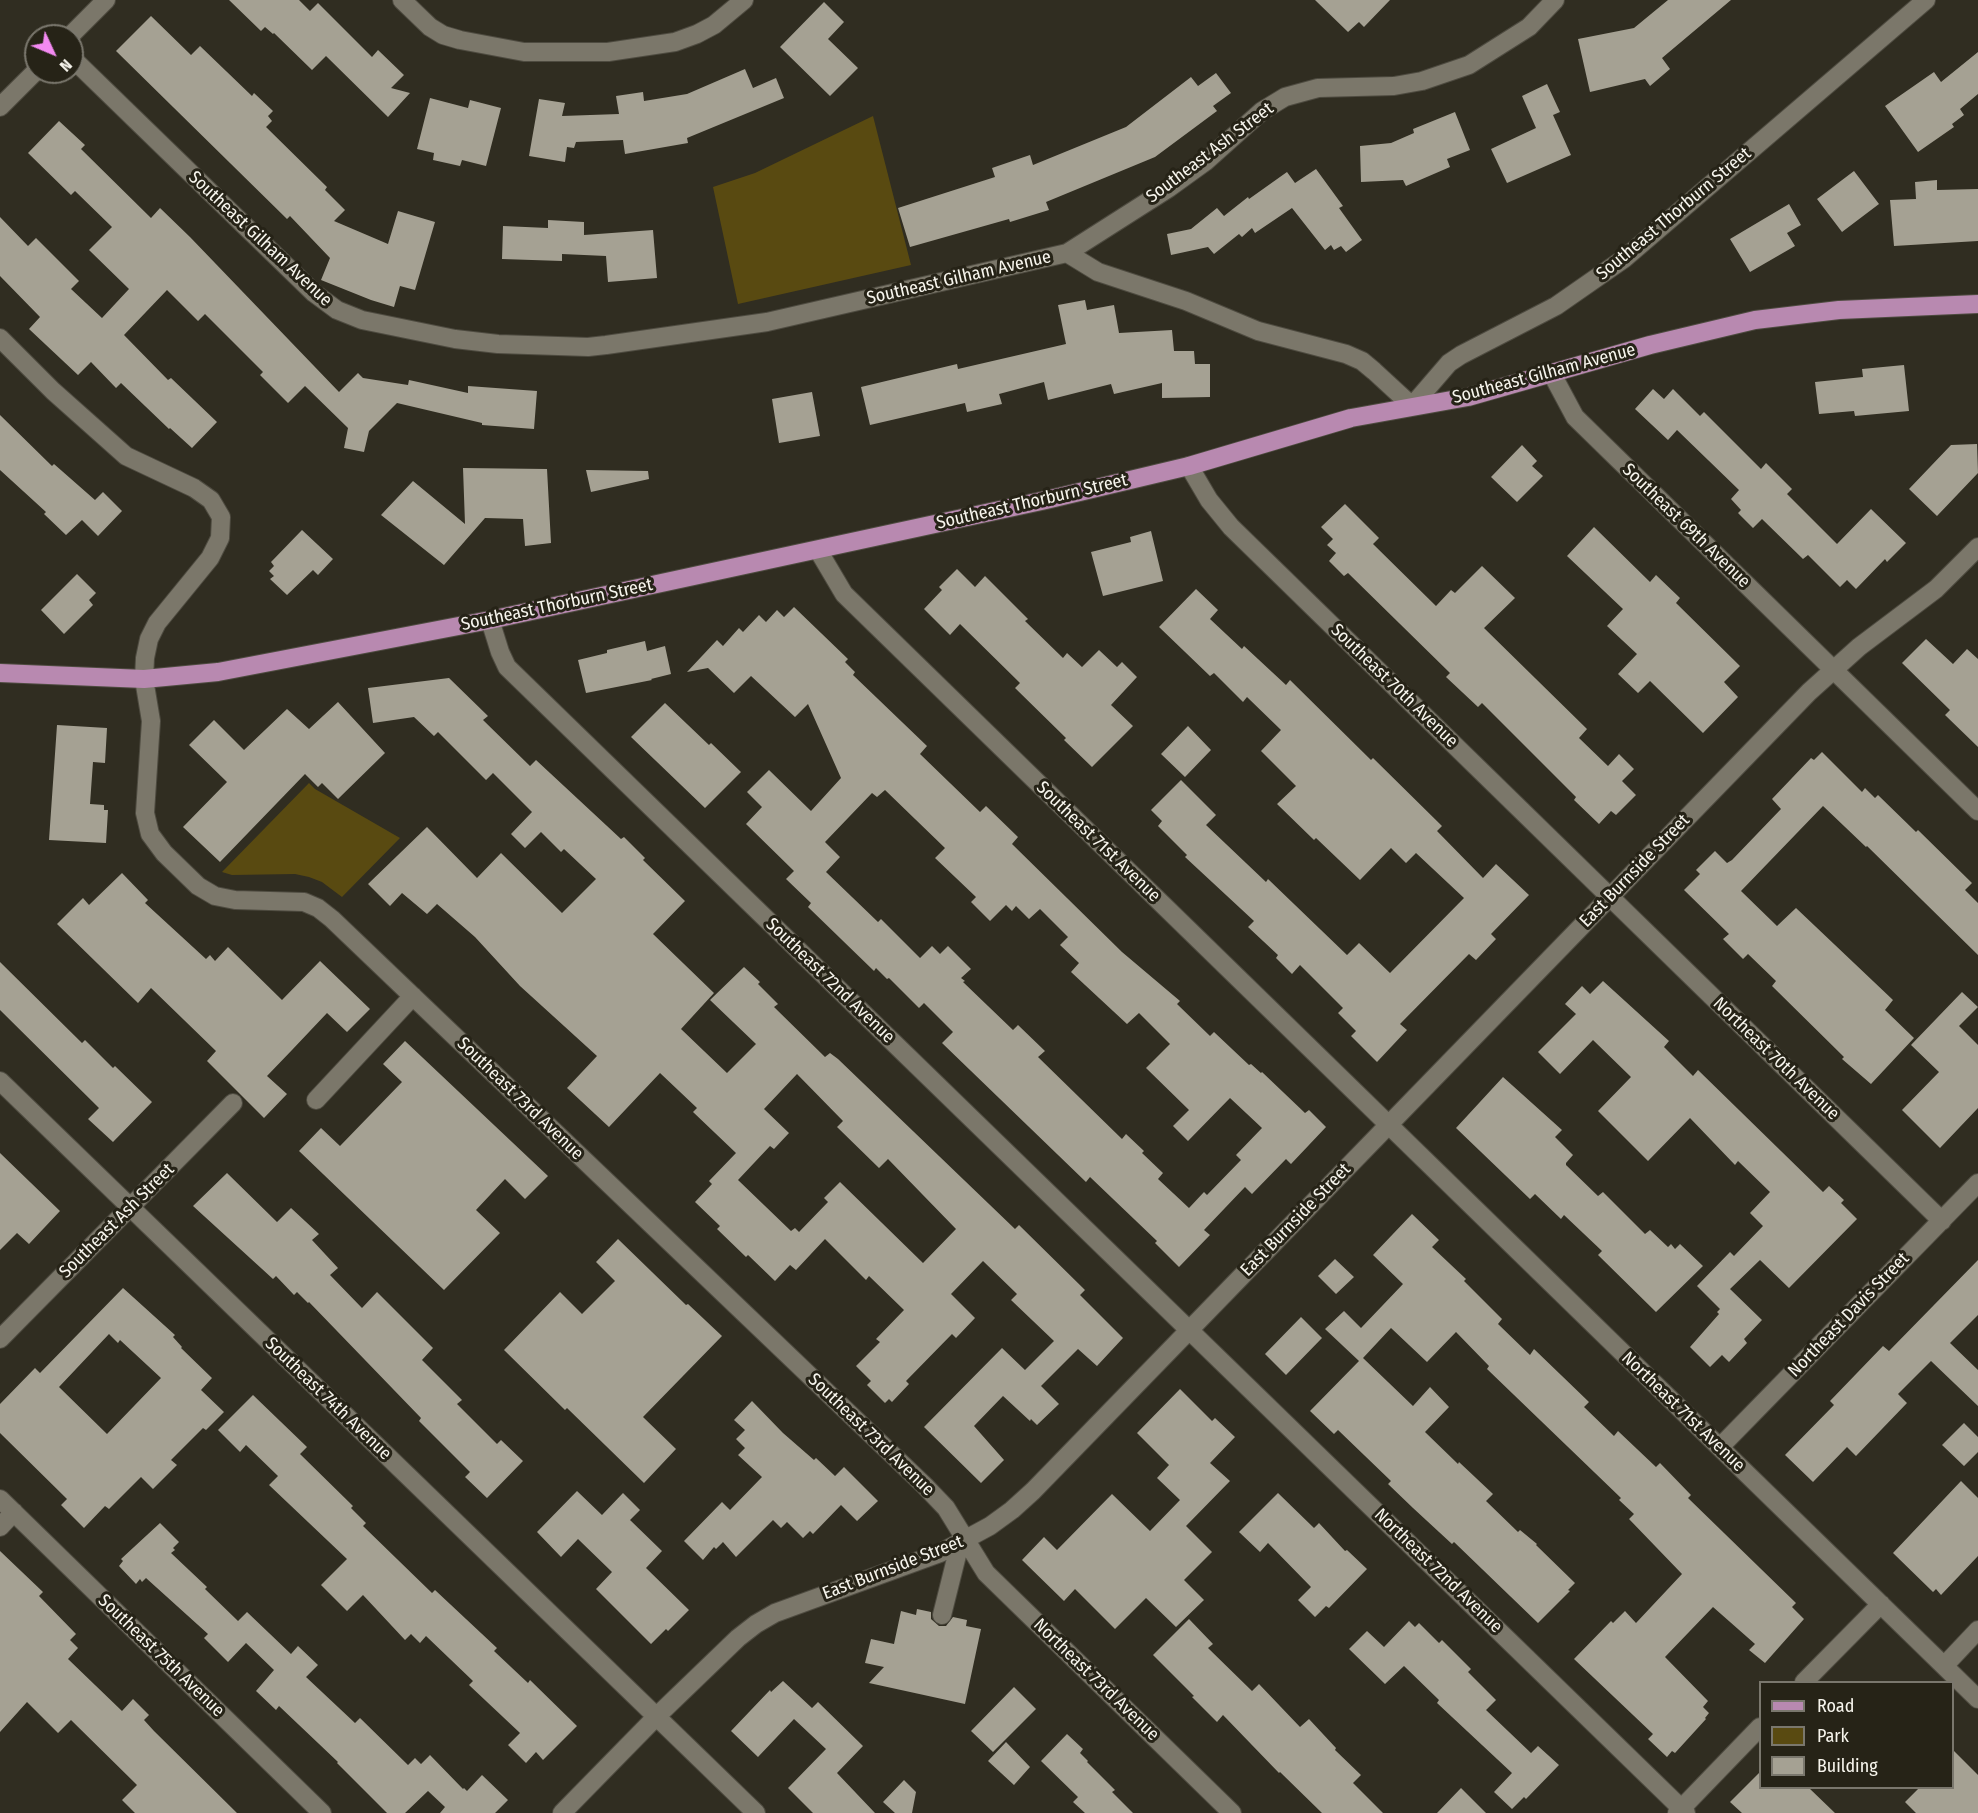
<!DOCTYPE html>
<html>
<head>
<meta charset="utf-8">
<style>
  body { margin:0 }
  #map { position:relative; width:1978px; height:1813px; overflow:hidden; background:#302d21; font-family:"Fira Sans Condensed",sans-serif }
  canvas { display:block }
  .legend { position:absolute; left:1759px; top:1681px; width:195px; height:108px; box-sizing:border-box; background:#262317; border:2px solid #7a776d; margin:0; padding:8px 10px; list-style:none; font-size:18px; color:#f7f5ed }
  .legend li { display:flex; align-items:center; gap:12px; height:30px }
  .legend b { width:30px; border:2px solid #7a776d }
  .north { position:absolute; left:24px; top:24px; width:60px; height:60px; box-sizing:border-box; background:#262317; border:2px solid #7a776d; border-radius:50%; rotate:134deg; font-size:16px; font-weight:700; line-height:24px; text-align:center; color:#f7f5ed }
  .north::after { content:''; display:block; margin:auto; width:21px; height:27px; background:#f38af2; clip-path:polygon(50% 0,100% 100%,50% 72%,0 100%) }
</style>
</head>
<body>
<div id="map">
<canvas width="1978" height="1813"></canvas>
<ul class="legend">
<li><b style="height:8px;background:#b889b0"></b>Road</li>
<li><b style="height:16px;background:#594a11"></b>Park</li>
<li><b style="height:16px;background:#a5a193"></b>Building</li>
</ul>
<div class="north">N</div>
</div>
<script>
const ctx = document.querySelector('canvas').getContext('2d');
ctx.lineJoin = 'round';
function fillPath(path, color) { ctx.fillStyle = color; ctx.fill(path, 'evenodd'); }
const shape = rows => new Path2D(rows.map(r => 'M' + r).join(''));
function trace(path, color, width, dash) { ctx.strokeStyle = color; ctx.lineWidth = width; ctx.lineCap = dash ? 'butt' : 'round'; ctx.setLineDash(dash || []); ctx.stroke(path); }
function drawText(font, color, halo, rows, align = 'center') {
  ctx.font = font + ' "Fira Sans Condensed",sans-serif'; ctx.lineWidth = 6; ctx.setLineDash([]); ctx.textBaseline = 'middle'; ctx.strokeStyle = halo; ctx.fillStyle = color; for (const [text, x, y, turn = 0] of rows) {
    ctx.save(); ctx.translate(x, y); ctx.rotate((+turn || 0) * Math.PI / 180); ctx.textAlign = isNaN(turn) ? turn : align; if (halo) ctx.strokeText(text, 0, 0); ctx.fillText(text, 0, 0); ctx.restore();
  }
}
const green = shape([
  [873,116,911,265,738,304,713,187,755,173],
  [309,783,315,789,400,838,342,897,322,882,309,877,295,874,232,875,222,872]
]);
const building = shape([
  [229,0,299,0,310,11,318,3,372,57,378,50,404,75,391,88,410,93,388,117,326,56,312,70,274,33,273,34,265,27,261,31],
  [1315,0,1390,0,1364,27,1359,22,1348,32],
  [1668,0,1731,0,1662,58,1670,69,1650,86,1645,79,1590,92,1578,39,1634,28],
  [824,2,844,22,828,39,858,68,830,96,780,47],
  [151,16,191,55,200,46,252,96,254,93,273,111,268,116,272,121,266,127,327,187,325,190,345,210,334,221,388,244,398,211,435,222,415,290,400,286,394,307,371,300,321,280,330,258,290,216,287,219,116,51],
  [1978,52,1978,94,1960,109,1964,115,1952,124,1954,127,1918,152,1885,106,1934,72,1941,82],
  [745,69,753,88,776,78,784,98,687,138,688,143,625,154,623,140,576,142,574,148,567,147,565,162,529,156,539,99,565,103,562,116,619,114,616,96,643,92,644,101,687,94],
  [1216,73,1231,93,1213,106,1217,111,1155,157,1046,202,1049,210,1010,222,1009,219,910,247,898,208,995,177,992,168,1030,155,1033,165,1126,127,1191,77,1198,86],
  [1547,84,1560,112,1553,115,1571,155,1507,183,1491,149,1536,128,1522,96],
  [430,98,468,108,470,100,501,108,486,166,462,160,460,166,433,160,434,153,417,149],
  [1455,112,1470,150,1447,159,1450,167,1406,186,1403,180,1361,182,1360,146,1391,143,1414,133,1413,129],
  [59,121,85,145,81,149,151,218,160,208,190,237,339,392,358,373,363,378,408,385,409,380,468,393,468,386,537,391,534,429,482,425,482,423,397,403,369,431,364,452,344,448,348,428,305,386,288,403,260,375,263,372,205,314,198,321,167,290,124,335,168,380,171,378,217,422,192,448,170,428,169,429,121,383,116,388,91,362,78,375,29,329,40,317,0,276,0,217,28,246,36,238,79,281,71,289,102,318,129,289,89,250,112,227,75,191,71,195,28,153],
  [1316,169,1343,206,1339,208,1362,240,1346,252,1341,246,1334,250,1331,245,1325,250,1292,208,1255,233,1252,228,1242,237,1239,234,1214,254,1208,247,1171,255,1167,234,1191,229,1217,208,1224,216,1248,197,1249,199,1287,172,1295,183],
  [1854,171,1879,204,1842,232,1817,199],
  [1937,180,1937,190,1978,189,1978,241,1894,246,1890,200,1916,199,1915,182],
  [1789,204,1801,225,1787,233,1795,246,1750,272,1730,239],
  [548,220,584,222,584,235,653,230,657,278,608,282,606,256,562,254,562,261,502,259,503,226,548,228],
  [1085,300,1087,310,1114,305,1119,333,1172,330,1174,351,1194,351,1195,364,1210,364,1210,397,1162,398,1162,383,1114,394,1111,384,1048,400,1044,382,999,394,1002,404,967,412,965,403,870,425,861,387,957,364,958,369,1066,344,1058,305],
  [1904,365,1909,411,1855,416,1854,411,1819,414,1815,382,1863,377,1862,369],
  [1653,389,1664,399,1673,389,1700,416,1704,412,1761,469,1766,463,1792,489,1787,494,1837,544,1871,509,1906,543,1887,562,1885,559,1856,589,1847,580,1840,587,1808,555,1803,559,1762,519,1753,528,1738,513,1741,510,1731,499,1739,490,1677,430,1668,440,1635,409],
  [812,392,820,436,779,443,772,399],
  [0,415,52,466,54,464,95,500,103,492,122,511,98,536,82,520,66,535,44,514,46,512,0,470],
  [1977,444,1978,473,1937,516,1909,489,1951,445],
  [1522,445,1537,461,1532,466,1543,476,1517,502,1491,477],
  [463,468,547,469,551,543,525,546,523,519,485,518,444,565,381,515,413,481,465,524],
  [586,470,648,471,649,479,591,492],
  [1345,504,1379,538,1373,544,1436,606,1451,590,1455,593,1482,566,1515,598,1484,628,1587,729,1579,738,1608,766,1619,754,1634,769,1622,781,1636,795,1616,815,1611,811,1599,824,1574,800,1576,797,1482,703,1478,707,1446,677,1450,673,1348,573,1344,576,1329,561,1336,553,1327,545,1333,539,1321,527],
  [1594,527,1650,582,1656,575,1680,598,1676,603,1740,666,1724,682,1738,697,1703,733,1650,681,1638,693,1618,674,1637,654,1607,626,1623,609,1567,556],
  [302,530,333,559,318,575,313,570,287,595,270,579,274,576,269,571,274,566,271,562],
  [1151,531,1163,581,1103,596,1091,552,1131,542,1130,537],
  [957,569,975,587,985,576,1028,619,1025,621,1063,658,1067,653,1082,667,1099,650,1117,667,1122,662,1137,677,1111,705,1133,726,1092,767,1064,740,1066,738,1015,688,1020,683,960,624,950,635,924,609,942,590,939,587],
  [77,574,96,593,89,600,93,605,64,634,41,610],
  [1196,589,1218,610,1210,619,1242,649,1244,646,1286,685,1290,680,1371,760,1373,758,1442,826,1437,831,1483,878,1496,864,1529,895,1491,934,1496,939,1476,960,1469,954,1400,1024,1407,1030,1377,1062,1351,1036,1356,1031,1338,1013,1343,1008,1300,965,1292,974,1276,958,1278,955,1248,927,1254,921,1185,857,1187,855,1158,826,1162,821,1151,810,1181,780,1216,815,1206,825,1266,882,1268,879,1347,955,1359,943,1390,973,1464,898,1416,853,1406,863,1391,848,1360,880,1316,838,1314,840,1277,804,1296,786,1261,751,1281,730,1247,697,1243,702,1214,673,1210,676,1159,627],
  [794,607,848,659,845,662,855,672,853,675,927,746,920,754,980,812,986,806,1018,837,1012,844,1122,952,1180,1001,1177,1004,1210,1036,1214,1032,1249,1065,1251,1064,1261,1073,1262,1072,1305,1113,1309,1110,1326,1127,1291,1164,1286,1159,1252,1194,1245,1187,1204,1230,1210,1235,1179,1267,1155,1243,1157,1241,1090,1177,1086,1182,942,1043,953,1032,924,1003,919,1008,889,978,887,979,876,968,874,971,808,907,811,903,786,879,794,871,746,824,762,807,747,792,769,770,811,811,841,778,808,704,795,717,751,676,734,693,708,668,687,672,717,640,723,646,739,628,743,632,759,615,766,622,777,610,784,617],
  [885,790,945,848,935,858,976,897,971,902,990,921,1006,905,1012,911,1016,906,1029,919,1040,909,1068,937,1060,945,1079,963,1071,972,1127,1024,1139,1013,1170,1044,1146,1068,1189,1110,1173,1126,1188,1141,1230,1098,1262,1128,1236,1155,1241,1160,1207,1195,1204,1192,1189,1208,1158,1179,1163,1173,1142,1153,1144,1151,1126,1134,1122,1139,1038,1057,1045,1051,1018,1025,1013,1030,963,982,965,981,961,978,971,969,948,946,940,954,932,946,920,958,881,919,878,922,826,872,840,857,825,842,872,793,877,797],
  [1926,639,1953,664,1967,649,1978,659,1978,747,1945,715,1950,710,1902,663],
  [645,641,647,651,665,646,671,674,651,679,652,680,586,693,578,660,607,653,607,650],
  [449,678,488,716,483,720,530,766,536,760,621,839,624,837,645,858,643,860,685,901,653,934,714,993,681,1029,727,1073,756,1044,710,1000,744,967,760,982,758,984,778,1004,774,1007,825,1057,830,1053,838,1059,1015,1229,1019,1225,1085,1290,1080,1295,1123,1338,1097,1366,1078,1349,1041,1386,1059,1404,1037,1425,1031,1419,1030,1421,1003,1396,974,1426,1004,1460,981,1483,924,1427,1002,1348,1025,1370,1054,1341,1011,1300,1017,1294,983,1261,951,1294,975,1318,956,1338,952,1334,906,1381,909,1384,892,1402,889,1399,885,1403,867,1385,871,1381,856,1366,880,1342,876,1339,904,1310,869,1276,866,1280,825,1239,796,1270,790,1265,775,1281,748,1255,746,1257,717,1229,720,1226,695,1202,712,1184,709,1181,736,1153,693,1112,697,1108,660,1073,609,1127,567,1088,597,1056,520,986,475,937,437,904,427,914,402,893,390,906,368,884,427,827,477,878,501,853,562,913,596,879,564,849,561,852,541,832,525,848,511,834,532,812,493,773,486,780,438,732,434,736,414,717,373,723,368,688],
  [797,1074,843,1121,837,1127,879,1168,888,1159,956,1229,923,1263,840,1182,824,1198,828,1202,799,1232,795,1228,791,1231,738,1180,770,1146,774,1149,789,1133,764,1109],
  [338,702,385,753,338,799,322,783,318,787,305,774,220,862,183,827,227,782,189,745,214,720,244,750,287,709,309,729],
  [665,703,709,745,711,743,741,772,705,808,631,737],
  [57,725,107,728,105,763,93,762,90,804,104,805,104,810,108,810,106,843,49,840],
  [1188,726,1211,750,1185,777,1161,754],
  [1822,752,1862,792,1865,788,1875,798,1878,795,1916,832,1918,830,1972,883,1965,890,1978,903,1978,955,1867,846,1866,847,1823,806,1741,891,1777,926,1796,908,1893,1000,1885,1010,1914,1038,1871,1084,1842,1059,1844,1057,1772,986,1776,981,1748,954,1743,959,1723,939,1729,934,1684,890,1700,874,1696,870,1715,851,1727,863,1732,860,1781,809,1772,799,1811,758,1814,760],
  [122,873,148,900,145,903,206,959,210,955,215,961,228,947,282,1000,320,961,370,1009,347,1032,327,1013,292,1050,267,1076,287,1094,264,1118,207,1061,216,1051,151,988,138,1003,57,924,83,898,89,905],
  [0,962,82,1043,85,1040,113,1068,115,1066,152,1102,113,1142,88,1119,99,1108,0,1010],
  [1603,981,1669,1041,1664,1047,1693,1076,1698,1070,1823,1192,1829,1186,1844,1200,1841,1203,1857,1219,1789,1288,1760,1260,1730,1289,1762,1320,1744,1339,1747,1343,1729,1362,1722,1355,1710,1367,1690,1347,1719,1314,1717,1312,1720,1309,1697,1286,1730,1252,1734,1256,1763,1226,1750,1213,1770,1192,1738,1161,1735,1165,1690,1118,1648,1161,1598,1111,1631,1077,1593,1040,1560,1074,1538,1052,1576,1014,1565,1004,1582,986,1590,994],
  [1962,992,1978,1007,1959,1026,1978,1045,1978,1108,1940,1148,1902,1110,1939,1072,1911,1045],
  [405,1041,548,1176,525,1199,505,1179,476,1210,500,1233,444,1290,299,1151,321,1128,340,1146,402,1082,383,1064],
  [1503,1077,1562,1130,1555,1137,1573,1155,1566,1163,1566,1165,1598,1196,1603,1192,1645,1234,1650,1230,1668,1247,1671,1244,1675,1249,1680,1244,1703,1266,1656,1312,1598,1255,1602,1251,1564,1215,1561,1219,1535,1194,1530,1199,1456,1128],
  [0,1153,60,1211,29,1244,17,1233,0,1250],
  [227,1173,277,1222,291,1208,319,1234,312,1240,338,1268,330,1275,362,1308,377,1292,433,1348,422,1360,462,1400,457,1404,497,1444,501,1440,523,1461,487,1498,465,1477,470,1472,419,1421,421,1418,309,1302,308,1303,297,1292,294,1295,276,1276,273,1279,193,1206],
  [1412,1214,1439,1240,1432,1247,1466,1279,1464,1281,1502,1319,1498,1324,1530,1355,1534,1349,1589,1402,1584,1407,1614,1436,1618,1431,1656,1467,1660,1463,1691,1495,1688,1498,1796,1603,1792,1607,1804,1619,1765,1663,1749,1650,1755,1644,1713,1607,1665,1657,1708,1701,1703,1707,1709,1713,1705,1718,1706,1719,1675,1753,1672,1751,1667,1757,1648,1739,1653,1734,1574,1659,1611,1621,1613,1623,1625,1611,1636,1623,1682,1574,1629,1519,1634,1514,1619,1500,1621,1498,1487,1369,1489,1366,1456,1332,1427,1362,1391,1328,1363,1358,1413,1406,1430,1387,1449,1407,1425,1432,1458,1464,1459,1462,1493,1494,1486,1501,1518,1532,1520,1530,1537,1544,1536,1545,1575,1583,1568,1590,1570,1591,1538,1623,1454,1542,1452,1544,1413,1508,1388,1484,1391,1481,1338,1430,1334,1434,1310,1411,1359,1361,1325,1329,1344,1311,1361,1328,1403,1284,1373,1255],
  [618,1239,686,1305,688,1304,722,1336,643,1417,676,1449,644,1483,567,1408,565,1410,504,1350,560,1292,582,1314,615,1281,596,1262],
  [1335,1259,1354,1277,1336,1294,1318,1276],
  [1978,1260,1978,1315,1950,1343,1978,1370,1978,1406,1931,1361,1898,1394,1907,1403,1856,1456,1847,1447,1813,1482,1785,1455,1834,1405,1830,1401,1883,1346,1889,1351],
  [123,1288,175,1335,173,1337,182,1347,181,1348,212,1378,201,1390,224,1412,206,1430,203,1428,171,1460,177,1465,153,1489,141,1477,109,1509,105,1506,84,1528,61,1505,67,1499,0,1433,0,1404,35,1368,40,1373],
  [109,1334,118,1343,120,1340,161,1378,107,1434,59,1387],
  [1301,1317,1322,1338,1286,1375,1265,1354],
  [1180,1389,1212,1421,1215,1418,1235,1437,1210,1463,1230,1481,1186,1526,1212,1552,1184,1580,1204,1600,1176,1627,1146,1598,1115,1629,1075,1589,1064,1601,1022,1560,1044,1537,1057,1550,1112,1494,1150,1531,1180,1500,1157,1478,1169,1465,1137,1433],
  [253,1395,307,1447,300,1454,353,1506,351,1508,366,1523,363,1526,432,1593,435,1590,497,1648,494,1651,528,1683,530,1680,577,1726,543,1760,536,1752,526,1763,508,1745,520,1733,469,1685,473,1681,426,1636,420,1643,411,1634,405,1640,363,1595,347,1611,321,1585,347,1559,269,1485,278,1476,246,1445,240,1452,218,1430],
  [752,1401,783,1433,814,1460,816,1458,835,1476,844,1467,878,1501,857,1521,841,1505,813,1534,810,1531,803,1538,787,1522,781,1528,773,1520,736,1557,723,1542,716,1549,714,1547,703,1560,684,1541,722,1502,730,1510,762,1477,738,1455,745,1448,736,1439,745,1430,734,1420],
  [1964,1423,1978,1437,1978,1452,1964,1466,1942,1445],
  [1961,1481,1978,1498,1978,1556,1941,1595,1936,1589,1933,1592,1893,1553],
  [577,1491,602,1515,623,1493,640,1510,630,1520,662,1551,646,1568,689,1610,668,1631,666,1629,651,1644,596,1589,612,1572,578,1539,561,1557,537,1532],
  [1278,1493,1314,1528,1319,1523,1345,1551,1347,1550,1367,1569,1329,1608,1326,1606,1315,1617,1298,1600,1311,1587,1268,1543,1260,1552,1239,1532],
  [160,1523,179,1542,173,1548,175,1550,171,1553,207,1587,205,1589,238,1621,247,1612,291,1654,298,1646,318,1665,306,1677,355,1723,360,1718,408,1765,415,1758,421,1764,430,1755,463,1789,464,1788,467,1791,482,1775,508,1800,495,1813,440,1813,445,1807,428,1791,405,1813,387,1813,337,1763,338,1762,279,1706,276,1710,256,1691,274,1670,246,1643,228,1662,204,1638,208,1634,146,1578,142,1582,140,1579,136,1584,119,1566,123,1561,121,1559],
  [0,1551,43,1592,39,1596,76,1634,70,1640,78,1648,68,1659,122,1711,133,1699,149,1715,144,1720,154,1731,237,1813,135,1813,122,1800,137,1785,71,1720,58,1733,27,1702,0,1732],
  [917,1609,931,1612,931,1619,939,1626,946,1626,953,1617,967,1620,966,1626,981,1629,965,1704,869,1683,884,1667,865,1663,871,1639,894,1644,901,1611,916,1615],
  [1189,1619,1213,1644,1208,1648,1252,1691,1259,1684,1300,1727,1309,1719,1336,1748,1335,1750,1361,1775,1353,1783,1383,1813,1322,1813,1280,1772,1279,1773,1223,1715,1217,1722,1192,1697,1194,1696,1153,1655],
  [1409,1621,1415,1627,1419,1623,1439,1643,1442,1640,1471,1669,1468,1672,1496,1700,1486,1710,1531,1753,1538,1746,1559,1765,1526,1799,1524,1797,1512,1809,1494,1792,1512,1773,1437,1703,1439,1700,1404,1666,1385,1684,1349,1649,1367,1631,1384,1647],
  [783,1681,812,1708,818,1702,863,1746,837,1773,875,1813,813,1813,788,1788,826,1749,794,1719,758,1757,731,1731,770,1690,771,1692],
  [1014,1687,1036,1709,993,1752,971,1731],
  [1067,1734,1083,1749,1080,1753,1088,1761,1087,1762,1115,1790,1112,1792,1133,1813,1085,1813,1073,1802,1078,1797,1041,1761],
  [1006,1742,1030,1767,1014,1785,988,1761],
  [1953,1750,1978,1775,1978,1813,1916,1813,1905,1802,1919,1788,1953,1788],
  [1761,1771,1761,1788,1809,1788,1835,1813,1742,1813,1730,1802],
  [904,1780,916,1792,912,1813,895,1813,883,1802],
  [1461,1788,1486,1813,1437,1813]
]);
const minor = shape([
  [402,0,430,27,443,35,460,40,524,52,608,52,675,42,697,34,714,25,744,0],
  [70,36,106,0],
  [72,58,314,293,337,310,362,320,455,339,498,344,588,347,606,345,767,322,1067,253,1098,272,1186,301,1258,331,1346,354,1362,361,1374,371,1412,406,1449,363,1461,355,1556,306,1625,258,1926,0],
  [0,107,36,71],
  [1067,253,1169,188,1205,162,1262,111,1285,97,1318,88,1394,86,1422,81,1469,65,1529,27,1555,0],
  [0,338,53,391,126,456,194,488,211,500,221,517,220,538,210,558,157,623,149,639,145,658,144,679,151,721,145,813,150,834,164,853,198,886,215,896,235,900,304,902,318,908,332,919,925,1486,946,1508,986,1573,1232,1813],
  [1552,374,1575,417,1978,811],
  [1189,466,1209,500,1231,527,1942,1221],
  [818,550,844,594,1978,1699],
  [490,620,500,652,507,667,1686,1813],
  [0,1081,756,1813],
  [316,1100,413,996],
  [0,1339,233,1103],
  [1720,1447,1978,1183],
  [0,1499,322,1813],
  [0,1527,14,1512],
  [942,1615,960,1543],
  [1944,1666,1978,1630],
  [1804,1682,1881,1604],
  [562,1813,657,1716,738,1638,756,1624,775,1613,940,1553,990,1526,1012,1510,1033,1491,1809,692,1859,647,1936,589,1978,547],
  [1677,1813,1760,1727]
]);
const major = shape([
  [0,673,144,679,218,672,490,620,1046,500,1189,466,1351,418,1468,397,1650,345,1755,320,1839,310,1978,304]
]);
const streetNames = [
  ["Southeast Ash Street",1210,153,-37],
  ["Southeast Thorburn Street",1674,214,-40],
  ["Southeast Gilham Avenue",260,239,43],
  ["Southeast Gilham Avenue",959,278,-13],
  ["Southeast Gilham Avenue",1544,374,-15],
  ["Southeast Thorburn Street",1032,502,-13],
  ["Southeast 69th Avenue",1686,526,44],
  ["Southeast Thorburn Street",557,605,-12],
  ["Southeast 70th Avenue",1394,686,44],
  ["Southeast 71st Avenue",1098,842,44],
  ["East Burnside Street",1635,871,-46],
  ["Southeast 72nd Avenue",830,981,44],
  ["Northeast 70th Avenue",1776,1059,44],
  ["Southeast 73rd Avenue",520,1099,44],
  ["East Burnside Street",1296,1220,-46],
  ["Southeast Ash Street",117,1221,-45],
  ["Northeast Davis Street",1849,1315,-46],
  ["Southeast 74th Avenue",328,1399,44],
  ["Northeast 71st Avenue",1683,1412,44],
  ["Southeast 73rd Avenue",871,1435,44],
  ["East Burnside Street",893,1568,-21],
  ["Northeast 72nd Avenue",1438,1571,44],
  ["Southeast 75th Avenue",161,1656,44],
  ["Northeast 73rd Avenue",1096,1680,44]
];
fillPath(green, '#594a11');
fillPath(building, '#a5a193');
trace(minor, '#4e4b40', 20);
trace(major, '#4e4b40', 20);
trace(minor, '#7b776a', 18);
trace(major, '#b889b0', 18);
drawText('18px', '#f7f5ed', '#262317', streetNames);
</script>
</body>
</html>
